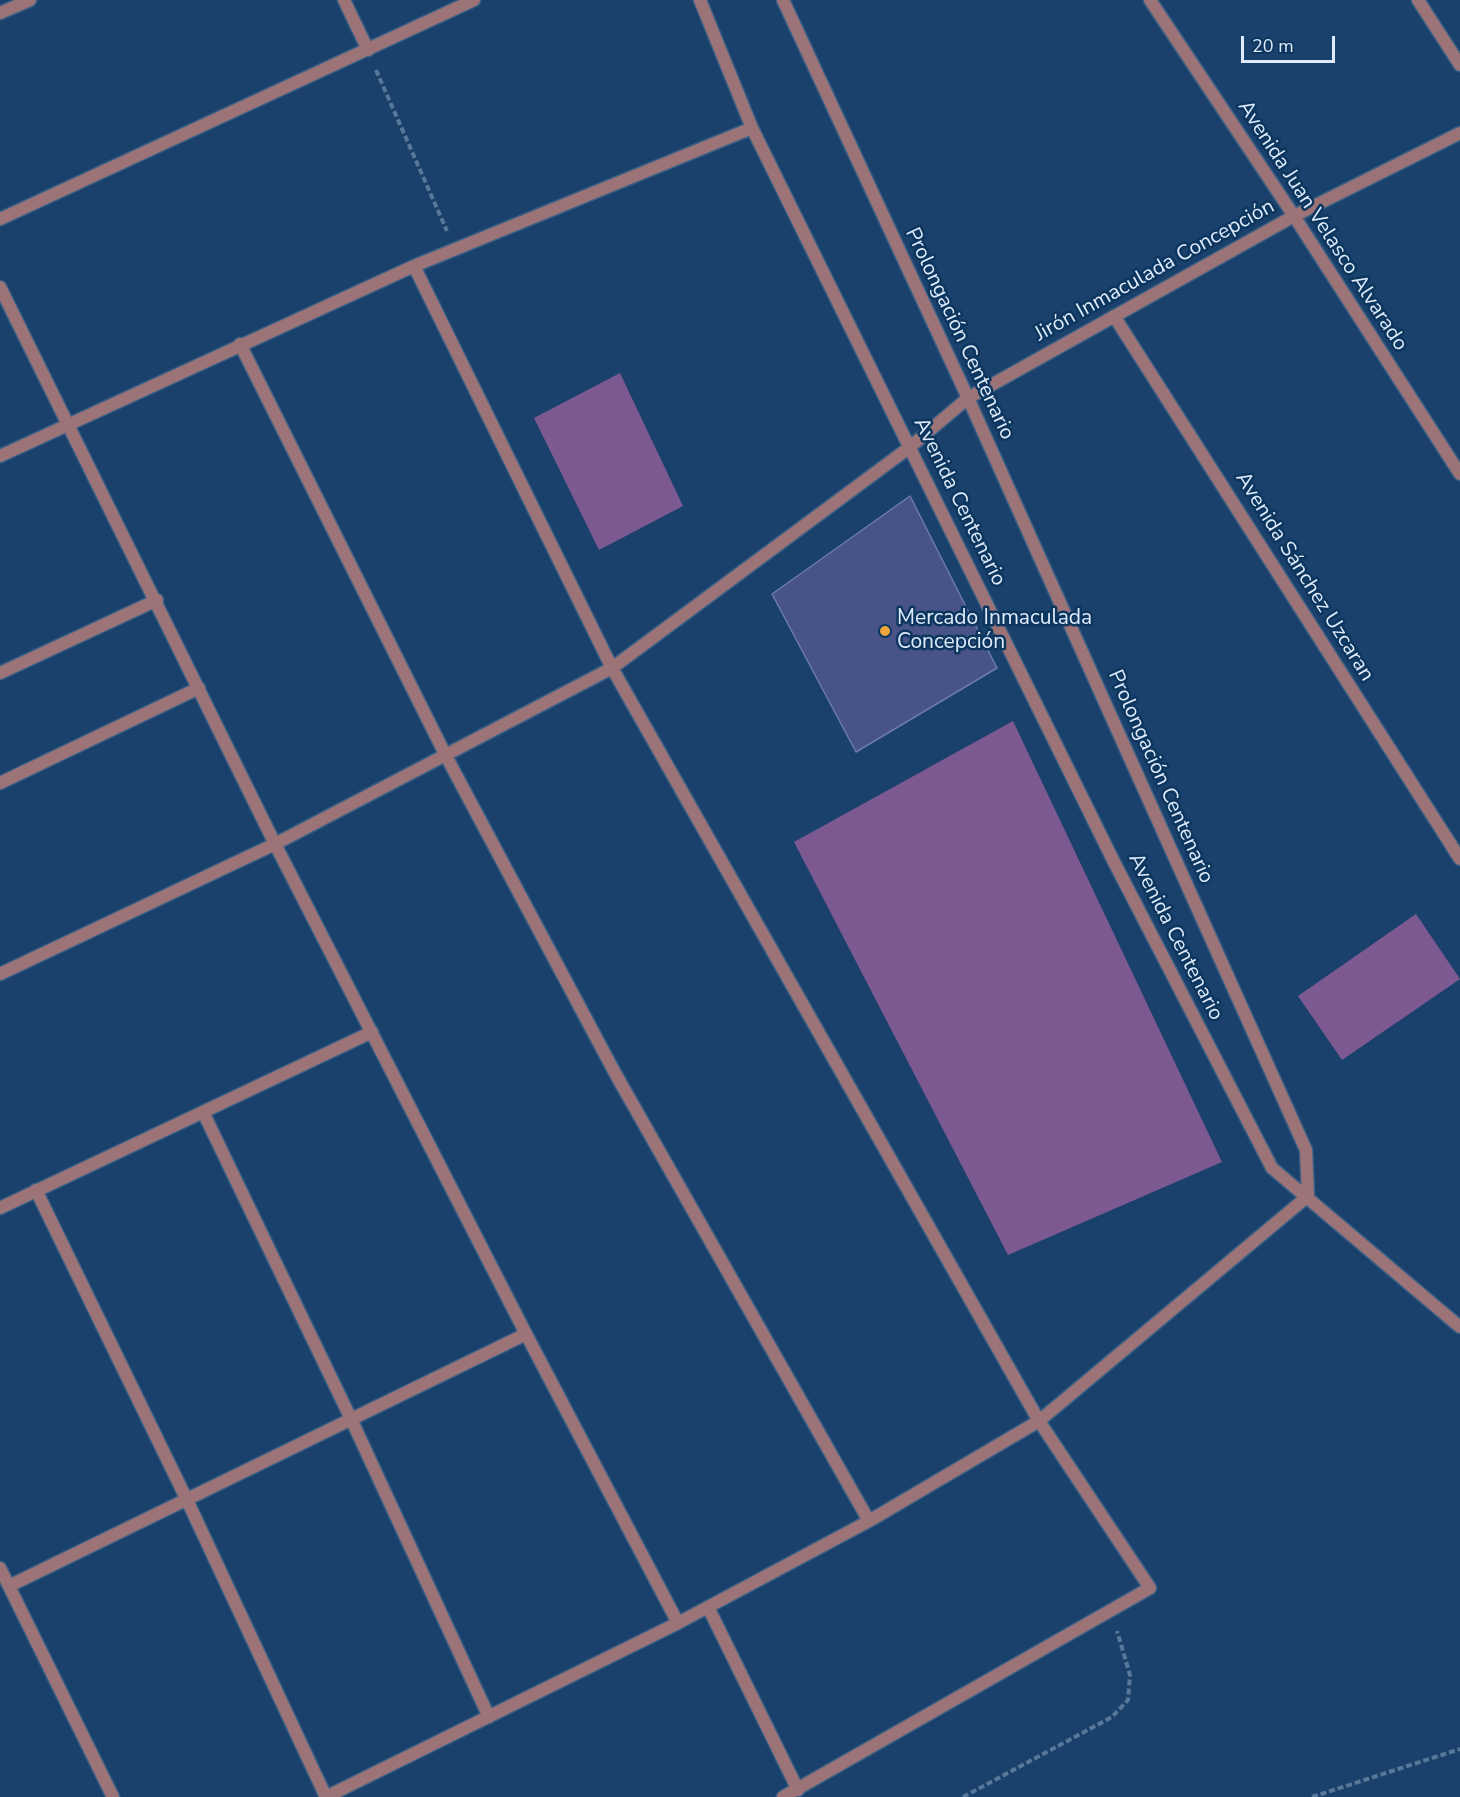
<!DOCTYPE html>
<html>
<head>
<meta charset="utf-8">
<style>
  body { margin:0 }
  #map { position:relative; width:1460px; height:1797px; overflow:hidden; background:#19416b; font-family:"Nunito Sans",sans-serif }
  canvas { display:block }
  .scale { position:absolute; left:1241px; top:36px; width:94px; height:27px; box-sizing:border-box; border:3px solid #deebfb; border-top:0; padding-left:8px; font-size:18px; line-height:21px; white-space:nowrap; color:#deebfb; -webkit-text-stroke:4px #0d365f; paint-order:stroke }
</style>
</head>
<body>
<div id="map">
<canvas width="1460" height="1797"></canvas>
<div class="scale">20 m</div>
</div>
<script>
const ctx = document.querySelector('canvas').getContext('2d');
ctx.lineJoin = 'round';
function fillPath(path, color) { ctx.fillStyle = color; ctx.fill(path, 'evenodd'); }
const shape = rows => new Path2D(rows.map(r => 'M' + r).join(''));
function trace(path, color, width, dash) { ctx.strokeStyle = color; ctx.lineWidth = width; ctx.lineCap = dash ? 'butt' : 'round'; ctx.setLineDash(dash || []); ctx.stroke(path); }
function drawText(font, color, halo, rows, align = 'center') {
  ctx.font = font + ' "Nunito Sans",sans-serif'; ctx.lineWidth = 5; ctx.setLineDash([]); ctx.textBaseline = 'middle'; ctx.strokeStyle = halo; ctx.fillStyle = color; for (const [text, x, y, turn = 0] of rows) {
    ctx.save(); ctx.translate(x, y); ctx.rotate((+turn || 0) * Math.PI / 180); ctx.textAlign = isNaN(turn) ? turn : align; if (halo) ctx.strokeText(text, 0, 0); ctx.fillText(text, 0, 0); ctx.restore();
  }
}
const green = shape([
  [620,373,683,506,599,550,534,418],
  [1013,721,1222,1162,1008,1255,794,842],
  [1416,914,1460,979,1342,1060,1298,996]
]);
const building = shape([
  [910,496,997,668,856,752,772,594,910,496]
]);
const path = shape([
  [376,70,447,231],
  [963,1797,1112,1717,1128,1700,1130,1675,1117,1631],
  [1312,1797,1460,1749]
]);
const minor = shape([
  [344,0,368,50],
  [700,0,752,128,1113,860,1272,1168,1460,1327],
  [783,0,968,398,1306,1150,1308,1196],
  [1150,0,1294,216,1460,474],
  [1418,0,1460,65],
  [0,13,30,0],
  [0,219,474,0],
  [414,266,612,668,1039,1421,1150,1588,783,1797],
  [0,287,275,844,526,1334,678,1623],
  [1114,316,1460,859],
  [240,344,446,756,615,1073,869,1521],
  [0,456,414,266,752,128],
  [0,673,157,600],
  [0,783,199,688],
  [0,974,275,844,612,668,910,447,968,398,1294,216,1460,133],
  [203,1112,352,1421,489,1717],
  [36,1190,187,1500,326,1797],
  [0,1208,372,1032],
  [0,1568,113,1797],
  [9,1586,526,1334],
  [708,1607,798,1790],
  [326,1797,678,1623,869,1521,1039,1421,1308,1196]
]);
const markers = [
  [885,631,6,"#efa73d"]
];
const streetNames = [
  ["Avenida Juan Velasco Alvarado",1322,226,57],
  ["Jirón Inmaculada Concepción",1155,271,-29],
  ["Prolongación Centenario",959,334,65],
  ["Avenida Centenario",959,502,64],
  ["Avenida Sánchez Uzcaran",1304,577,58],
  ["Prolongación Centenario",1160,777,66],
  ["Avenida Centenario",1175,937,63]
];
const poiNames = [
  ["Mercado Inmaculada",897,619],
  ["Concepción",897,643]
];
fillPath(green, '#7d5991');
fillPath(building, '#485488');
trace(building, '#6c7ab1', 1.5);
trace(minor, '#3c6085', 15);
trace(path, '#587899', 4, [6, 3]);
trace(minor, '#9c7477', 12);
for (const [x, y, r, color] of markers) { const dot = new Path2D(); dot.arc(x, y, r, 0, 2 * Math.PI); ctx.fillStyle = color; ctx.fill(dot); trace(dot, '#0d365f', 2); }
drawText('21px', '#deebfb', '#0d365f', streetNames);
drawText('21px', '#deebfb', '#0d365f', poiNames, 'left');
</script>
</body>
</html>
